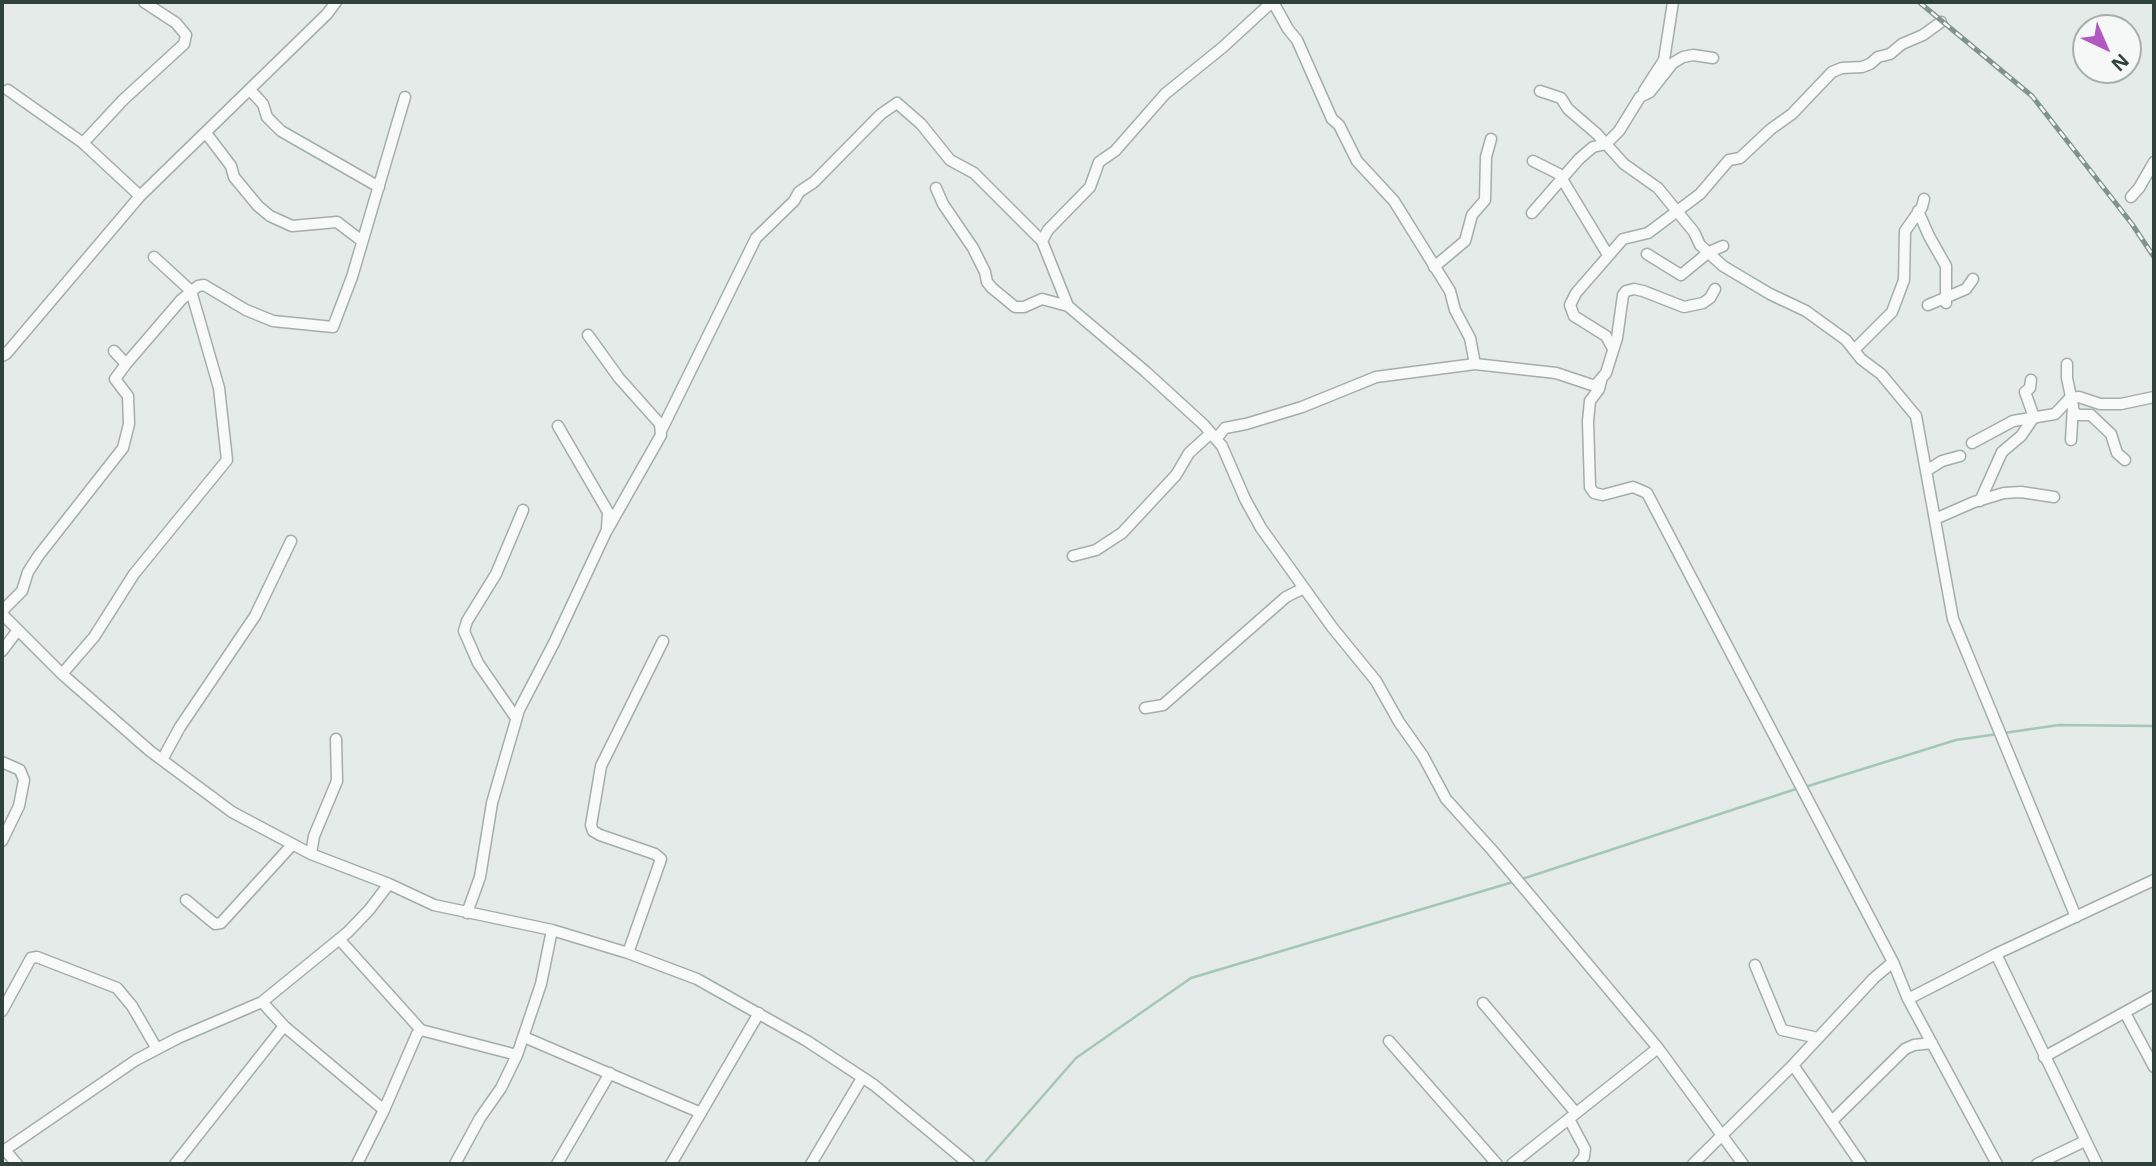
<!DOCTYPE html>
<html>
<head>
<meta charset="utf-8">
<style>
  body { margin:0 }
  #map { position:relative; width:2156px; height:1166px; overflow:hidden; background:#e5ebe9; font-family:"Noto Sans",sans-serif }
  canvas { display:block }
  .frame { position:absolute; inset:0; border:4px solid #2e423b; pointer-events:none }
  .north { position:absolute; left:2072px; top:14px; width:70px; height:70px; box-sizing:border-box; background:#f5f8f7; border:2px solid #a5afac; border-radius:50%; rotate:136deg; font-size:19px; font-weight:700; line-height:28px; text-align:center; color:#2e423b }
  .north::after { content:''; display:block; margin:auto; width:24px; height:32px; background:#b259c1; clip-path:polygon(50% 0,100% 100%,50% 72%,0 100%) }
</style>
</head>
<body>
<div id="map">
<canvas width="2156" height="1166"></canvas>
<div class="frame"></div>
<div class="north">N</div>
</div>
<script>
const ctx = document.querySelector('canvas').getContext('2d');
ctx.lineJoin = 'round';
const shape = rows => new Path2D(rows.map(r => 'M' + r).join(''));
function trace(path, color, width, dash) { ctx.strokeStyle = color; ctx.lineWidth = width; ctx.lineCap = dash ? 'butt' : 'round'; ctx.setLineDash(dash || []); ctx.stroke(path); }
const stream = shape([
  [2004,733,2059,725,2154,726],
  [1805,787,1956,740,1998,734],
  [1519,880,1799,788],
  [986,1161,1076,1058,1191,978,1513,882]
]);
const minor = shape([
  [1273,2,1288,29,1297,40,1332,119,1339,125,1357,161,1394,201,1450,291,1455,310,1470,338,1475,364],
  [8,90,83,143,140,196],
  [250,90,263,104,267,117,281,131,379,187],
  [1540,91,1561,98,1568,109,1597,134,1624,164,1658,188,1694,232,1700,245,1723,266,1770,294,1806,311,1846,340,1861,359,1881,374,1916,416,1953,619,2076,917],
  [1644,91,1664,60,1673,2],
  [206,133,231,166,234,177,258,206,270,216,292,226,337,222,362,241],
  [83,143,123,100,184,44,186,35,176,23,144,2],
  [1533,161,1559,174,1608,255],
  [936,188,943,204,973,248,985,272,987,282,992,288,1015,307,1024,307,1042,299,1068,306,1146,372,1204,425,1222,446,1245,499,1261,528,1332,627,1376,681,1399,722,1423,756,1446,799,1492,850,1658,1048,1743,1164],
  [2131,197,2139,188,2154,162],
  [1918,211,1929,236,1946,266,1946,303],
  [1532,213,1579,159,1593,147,1606,144,1619,131,1640,97,1650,92,1673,63,1683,57,1693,55,1713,58],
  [1647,254,1681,275,1709,252,1723,246],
  [1434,267,1465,241,1472,215,1485,200,1486,157,1491,139],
  [1928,305,1966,289,1973,279],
  [1068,306,1042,241,1048,230,1090,187,1099,162,1115,151,1165,94,1223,47,1272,2],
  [1613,349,1606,336,1574,316,1570,305,1576,293,1623,239,1648,233,1700,194,1729,160,1740,158,1771,129,1792,114,1832,72,1842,68,1862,67,1870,64,1878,57,1890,54,1902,44,1923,35,1941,22],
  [1854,350,1892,312,1904,280,1905,231,1922,207,1924,199],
  [2,356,6,354,140,196,327,14,336,2],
  [126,364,181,300,198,286,204,285,246,310,273,321,333,327,352,277,405,97],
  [2067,364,2067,378,2073,406,2071,440],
  [1601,381,1599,389,1590,401,1588,421,1590,487,1594,493,1603,495,1633,487,1647,493,1893,962],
  [2073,411,2078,415,2091,415,2111,434,2117,453,2125,460],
  [558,426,608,512,607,528],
  [662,429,756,238,794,201,799,192,814,182,881,114,897,103,921,124,950,160,974,173,1042,241],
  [1216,439,1225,428,1246,424,1302,407,1376,377,1475,364,1556,373,1595,386,1606,373,1617,338,1623,295,1626,291,1634,289,1643,291,1684,307,1703,303,1710,298,1715,289],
  [1972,443,2013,421,2055,414,2070,398,2079,397,2100,404,2121,404,2154,397],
  [1926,471,1942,461,1960,456],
  [1980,501,2002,452,2021,436,2034,417,2025,392,2030,388,2031,380],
  [1935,519,1974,502,2004,493,2021,492,2054,497],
  [1073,556,1096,550,1122,533,1176,475,1189,453,1211,433],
  [2,611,22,591,28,572,39,555,123,448,129,424,128,396,115,379,126,364,114,351],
  [2,614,62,674,150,751,232,812,311,854,389,884,434,905,552,930,628,953,697,979,807,1041,874,1085,969,1164],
  [2,651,18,630],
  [62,674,94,637,134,574,227,460,219,388,191,291,154,257],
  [1145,708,1163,705,1286,597,1304,588],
  [516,718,478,663,464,631,467,621,496,574,523,510],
  [162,760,180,727,255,616,291,541],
  [2,762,20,770,24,780,19,806,2,841],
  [311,854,314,836,337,781,336,739],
  [186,900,215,924,221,923,292,845],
  [467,913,480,877,492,803,519,710,554,643,606,532,661,435,660,424,619,378,588,335],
  [339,939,421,1030],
  [628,953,661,859,655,854,600,835,593,831,591,825,601,766,663,641],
  [1755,965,1782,1030,1818,1038],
  [1908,999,1996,954],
  [262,1002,284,1026,384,1110],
  [1483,1003,1576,1113],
  [2,1011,31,958,37,957,117,988,132,1006,157,1049],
  [2125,1013,2154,1067],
  [524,1037,701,1113],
  [1389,1041,1497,1164],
  [2044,1057,2154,996],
  [1793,1065,1861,1164],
  [1569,1119,1585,1149,1584,1157,1578,1164],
  [1832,1121,1905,1049,1914,1045,1932,1043],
  [5,1150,17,1164],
  [2,1152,136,1060,178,1038,262,1002,348,932,369,910,389,884],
  [175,1164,284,1026],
  [357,1164,384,1110,417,1034,421,1030,517,1055],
  [455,1164,480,1118,501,1088,517,1055,541,984,552,930],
  [557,1164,610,1073],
  [671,1164,759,1013],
  [811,1164,862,1078],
  [1512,1164,1658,1048],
  [1693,1164,1793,1065,1874,978,1893,962,1908,999,1997,1164],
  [2037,1164,2085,1141],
  [2097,1164,1996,954,2154,880]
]);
const rail = shape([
  [1919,2,2032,96,2132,224,2154,257]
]);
trace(stream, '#a4c7b6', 2.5);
trace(minor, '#a3aeaa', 13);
trace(minor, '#f7faf9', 10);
trace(rail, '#80938c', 5);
trace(rail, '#f5f8f7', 2.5, [8]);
</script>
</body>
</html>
